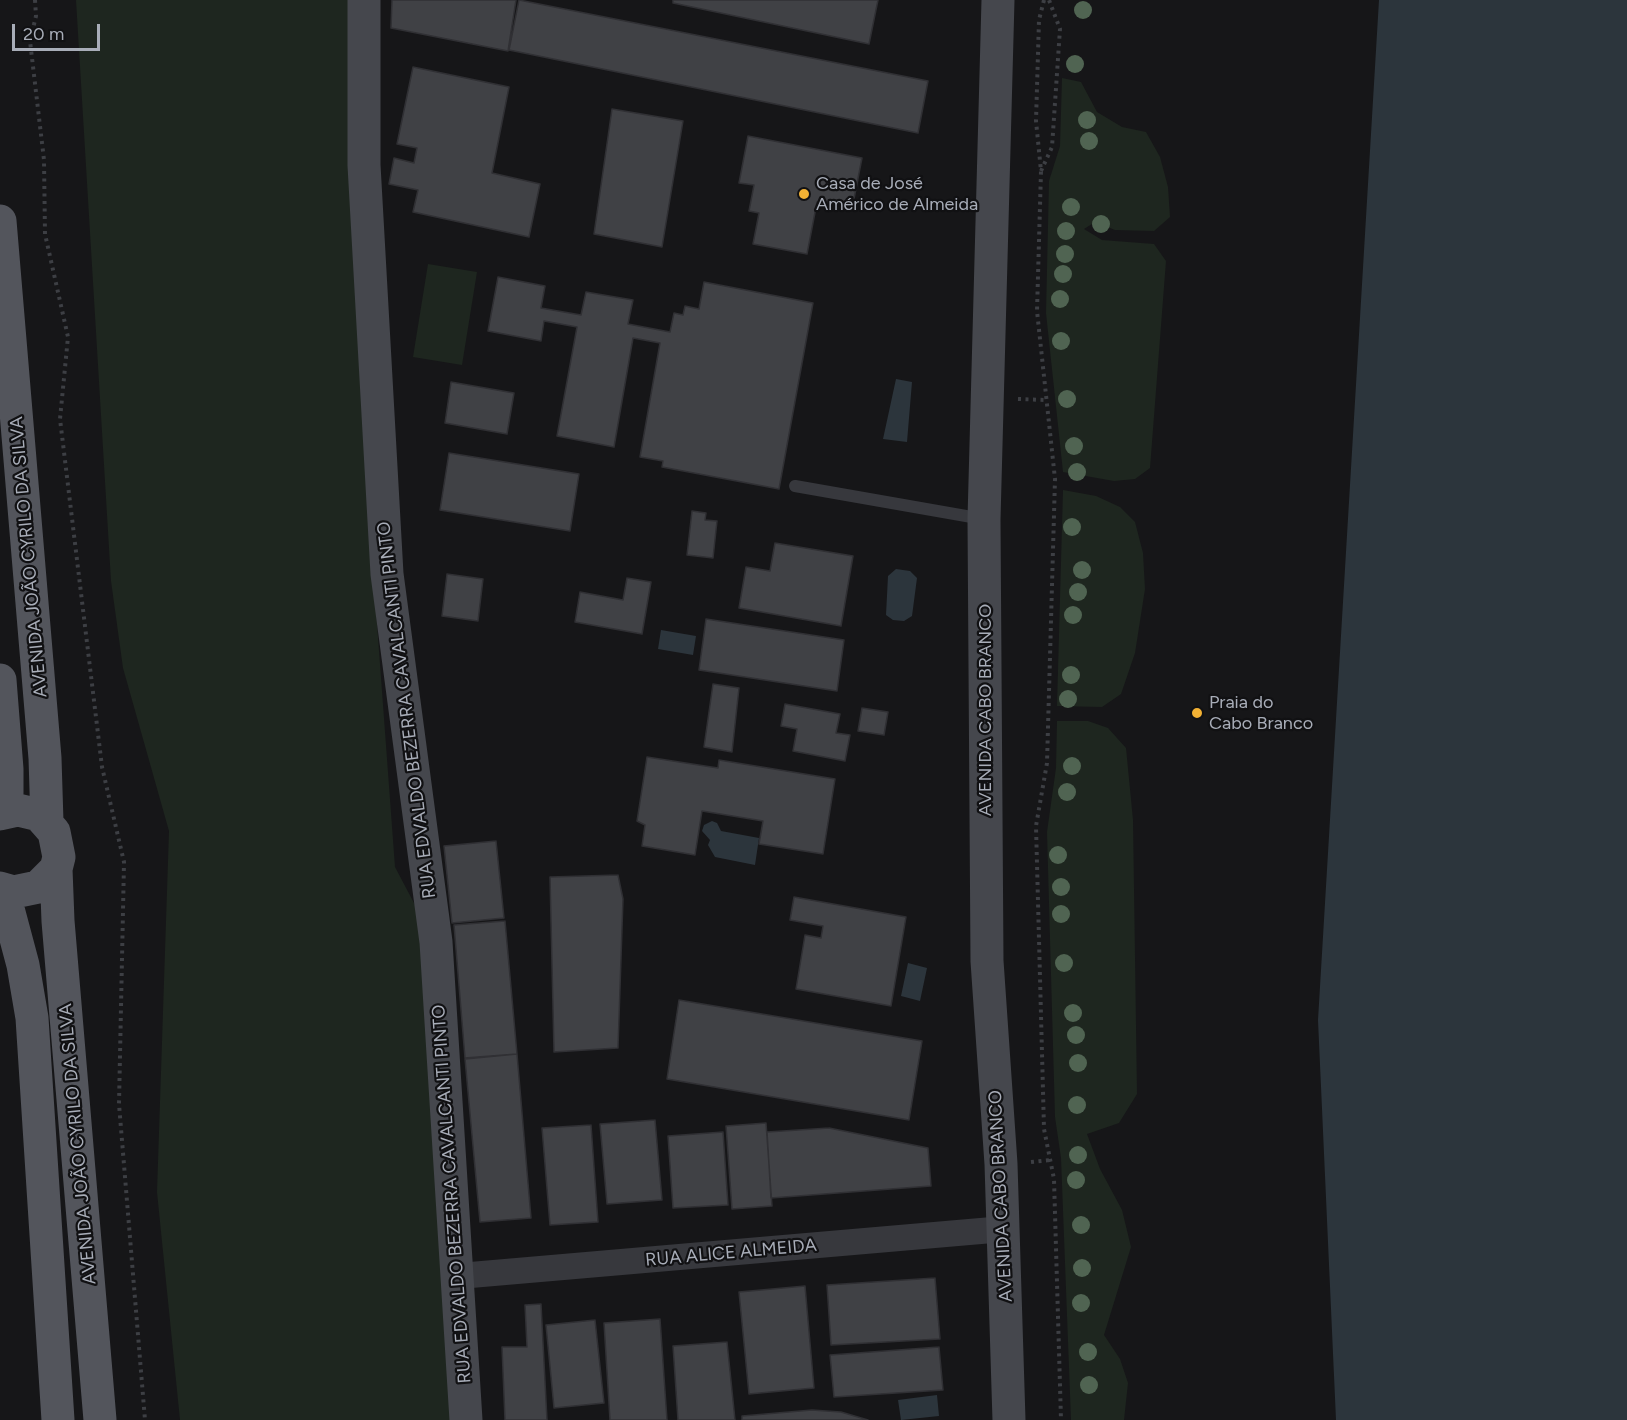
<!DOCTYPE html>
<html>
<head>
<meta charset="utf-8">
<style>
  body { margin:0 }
  #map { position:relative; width:1627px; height:1420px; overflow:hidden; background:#161618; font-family:Figtree,sans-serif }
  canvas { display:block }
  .scale { position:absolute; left:12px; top:24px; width:88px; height:27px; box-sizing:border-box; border:3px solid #a8adb8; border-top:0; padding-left:8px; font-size:18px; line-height:21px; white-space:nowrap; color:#a8adb8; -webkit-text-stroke:4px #111113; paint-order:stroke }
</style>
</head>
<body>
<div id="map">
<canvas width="1627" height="1420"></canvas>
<div class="scale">20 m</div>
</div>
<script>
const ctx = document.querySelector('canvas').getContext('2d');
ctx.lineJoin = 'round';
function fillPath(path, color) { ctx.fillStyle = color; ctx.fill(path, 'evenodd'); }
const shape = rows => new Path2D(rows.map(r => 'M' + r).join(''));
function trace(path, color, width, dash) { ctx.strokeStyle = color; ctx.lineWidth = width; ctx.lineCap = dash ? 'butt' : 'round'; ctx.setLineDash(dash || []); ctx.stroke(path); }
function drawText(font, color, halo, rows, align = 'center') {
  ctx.font = font + ' Figtree,sans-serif'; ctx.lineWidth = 4.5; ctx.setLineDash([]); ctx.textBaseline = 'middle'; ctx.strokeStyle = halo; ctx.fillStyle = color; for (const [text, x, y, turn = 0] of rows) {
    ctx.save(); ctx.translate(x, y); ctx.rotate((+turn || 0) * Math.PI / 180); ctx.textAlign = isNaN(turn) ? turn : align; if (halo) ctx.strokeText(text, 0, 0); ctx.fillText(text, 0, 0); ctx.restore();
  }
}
const green = shape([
  [76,0,354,0,370,529,395,867,424,922,454,1420,180,1420,157,1192,169,831,123,668,111,581],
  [1062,78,1081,82,1097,112,1122,127,1146,132,1160,157,1168,187,1170,217,1154,231,1115,230,1095,222,1084,229,1102,240,1154,244,1166,261,1150,468,1135,479,1114,481,1063,472,1046,313,1049,181,1060,146],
  [428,264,477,272,462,365,413,357],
  [1063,490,1096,496,1120,507,1135,522,1143,553,1145,589,1135,653,1121,694,1102,707,1057,706],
  [1057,721,1088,721,1108,728,1126,748,1133,820,1137,1094,1119,1123,1087,1134,1100,1169,1122,1210,1131,1247,1104,1335,1120,1359,1128,1383,1124,1420,1071,1420,1061,1158,1055,1117,1047,832,1056,768]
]);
const water = shape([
  [1379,0,1627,0,1627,1420,1336,1420,1318,1020],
  [896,379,912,382,907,442,883,439],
  [896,569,910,571,917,578,912,616,904,621,893,620,886,615,888,576],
  [661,630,696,636,693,655,658,649],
  [712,821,717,823,721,831,759,838,755,865,715,857,708,845,710,840,702,831,704,825],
  [908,963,927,968,920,1001,901,996],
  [937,1395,939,1416,901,1420,898,1400]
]);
const building = shape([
  [392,0,516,0,508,51,391,28,392,0],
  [519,0,928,81,918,133,509,50,519,0],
  [673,0,878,0,869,44,673,3,673,0],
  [413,67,509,87,492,173,540,184,529,237,413,212,418,190,389,184,394,158,414,163,417,148,397,144,413,67],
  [612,109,683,121,662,247,594,234,612,109],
  [748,136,862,158,852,209,817,202,807,254,753,244,759,213,749,211,754,185,739,183,748,136],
  [498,277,545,286,541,308,581,315,586,292,633,300,628,324,670,332,674,313,683,315,685,306,699,309,704,282,813,303,779,489,662,467,663,461,640,457,660,343,633,338,614,447,557,436,577,327,544,321,541,341,488,331,498,277],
  [451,382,514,393,507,434,445,423,451,382],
  [449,453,579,474,570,531,440,510,449,453],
  [692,511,706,513,705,520,717,521,713,558,687,555,692,511],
  [775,543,853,556,841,626,739,608,746,567,770,571,775,543],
  [447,574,483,579,478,621,442,616,447,574],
  [627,578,651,582,642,634,575,622,580,592,623,600,627,578],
  [706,619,844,640,837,691,699,670,706,619],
  [713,684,739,688,732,752,704,747,713,684],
  [785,704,840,714,836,733,850,735,845,761,793,751,797,729,781,726,785,704],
  [862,708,888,712,884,735,858,731,862,708],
  [647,757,718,768,719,760,835,779,823,854,759,844,763,821,702,811,695,855,642,846,645,825,637,821,647,757],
  [496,841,504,918,452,923,444,846,496,841],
  [618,875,623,899,618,1048,554,1052,550,877,618,875],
  [794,897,906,917,891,1006,796,989,805,935,821,938,823,926,790,920,794,897],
  [505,921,517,1054,465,1058,454,925,505,921],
  [679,1000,922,1041,909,1120,667,1079,679,1000],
  [517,1054,531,1218,480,1222,465,1059,517,1054],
  [655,1120,662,1200,607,1204,600,1124,655,1120],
  [766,1123,772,1206,732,1209,726,1126,766,1123],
  [591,1125,598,1222,550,1225,542,1128,591,1125],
  [829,1128,928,1148,931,1186,771,1198,767,1132,829,1128],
  [723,1132,728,1205,673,1208,668,1136,723,1132],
  [935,1278,940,1339,831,1345,827,1285,935,1278],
  [805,1286,814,1388,749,1394,739,1292,805,1286],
  [541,1304,547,1420,505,1420,502,1347,527,1347,525,1305,541,1304],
  [660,1319,667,1420,610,1420,604,1323,660,1319],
  [595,1320,604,1403,554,1408,546,1325,595,1320],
  [727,1342,735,1420,678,1420,673,1346,727,1342],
  [939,1347,943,1390,834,1397,830,1355,939,1347],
  [812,1410,841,1412,868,1420,742,1420,742,1416,812,1410]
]);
const path = shape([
  [35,0,36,16,30,41,44,160,45,234,68,337,60,419,102,767,124,862,119,1104,145,1420],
  [1044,0,1039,20,1036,121,1041,171,1037,311,1055,479,1047,763,1036,826,1044,1129,1054,1179,1061,1420],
  [1041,171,1052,147,1060,29,1049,0],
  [1018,399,1046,400],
  [1031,1162,1050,1160]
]);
const lane = shape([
  [795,486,983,519]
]);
const street = shape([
  [459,1276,1004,1229]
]);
const secondary = shape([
  [364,0,364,165,387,574,436,942,466,1420],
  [998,0,984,519,987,961,1001,1164,1009,1420]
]);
const primary = shape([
  [0,221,45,758,47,822],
  [0,680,7,769,7,812],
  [0,814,18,810,39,815,54,832,59,857,56,869,38,887,14,892,0,888],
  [56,869,58,921,100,1420],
  [3,890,23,965,32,1018,58,1420]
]);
const trees = [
  [1083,10],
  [1075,64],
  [1087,120],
  [1089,141],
  [1071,207],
  [1101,224],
  [1066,231],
  [1065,254],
  [1063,274],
  [1060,299],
  [1061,341],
  [1067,399],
  [1074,446],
  [1077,472],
  [1072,527],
  [1082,570],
  [1078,592],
  [1073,615],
  [1071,675],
  [1068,699],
  [1072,766],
  [1067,792],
  [1058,855],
  [1061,887],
  [1061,914],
  [1064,963],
  [1073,1013],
  [1076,1035],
  [1078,1063],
  [1077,1105],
  [1078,1155],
  [1076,1180],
  [1081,1225],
  [1082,1268],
  [1081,1303],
  [1088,1352],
  [1089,1385]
];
const markers = [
  [804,194,6,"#f2b134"],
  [1197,713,6,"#f2b134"]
];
const poiNames = [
  ["Casa de José",816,184],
  ["Américo de Almeida",816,205],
  ["Praia do",1209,703],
  ["Cabo Branco",1209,724]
];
const streetNames = [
  ["AVENIDA JOÃO CYRILO DA SILVA",29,557,-95],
  ["RUA EDVALDO BEZERRA CAVALCANTI PINTO",407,710,-97],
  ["AVENIDA CABO BRANCO",986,710,-90],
  ["AVENIDA JOÃO CYRILO DA SILVA",78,1144,-95],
  ["RUA EDVALDO BEZERRA CAVALCANTI PINTO",452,1194,-94],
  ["AVENIDA CABO BRANCO",1001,1196,-93],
  ["RUA ALICE ALMEIDA",731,1253,-5]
];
fillPath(green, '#1e261f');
fillPath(water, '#2c353c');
fillPath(building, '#404145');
trace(building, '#303034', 1.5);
trace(path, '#3d3f44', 4, [3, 4.5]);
trace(lane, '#37383d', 12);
trace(street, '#37383d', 26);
trace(secondary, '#45474d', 33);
trace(primary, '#53555c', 33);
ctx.fillStyle = '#506452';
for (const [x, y] of trees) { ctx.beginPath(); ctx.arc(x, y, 9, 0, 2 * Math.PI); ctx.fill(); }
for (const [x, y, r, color] of markers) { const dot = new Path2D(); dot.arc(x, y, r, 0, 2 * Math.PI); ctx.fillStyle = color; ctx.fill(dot); trace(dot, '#111113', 2); }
drawText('18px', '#a8adb8', '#111113', poiNames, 'left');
drawText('18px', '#a8adb8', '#111113', streetNames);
</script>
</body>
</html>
